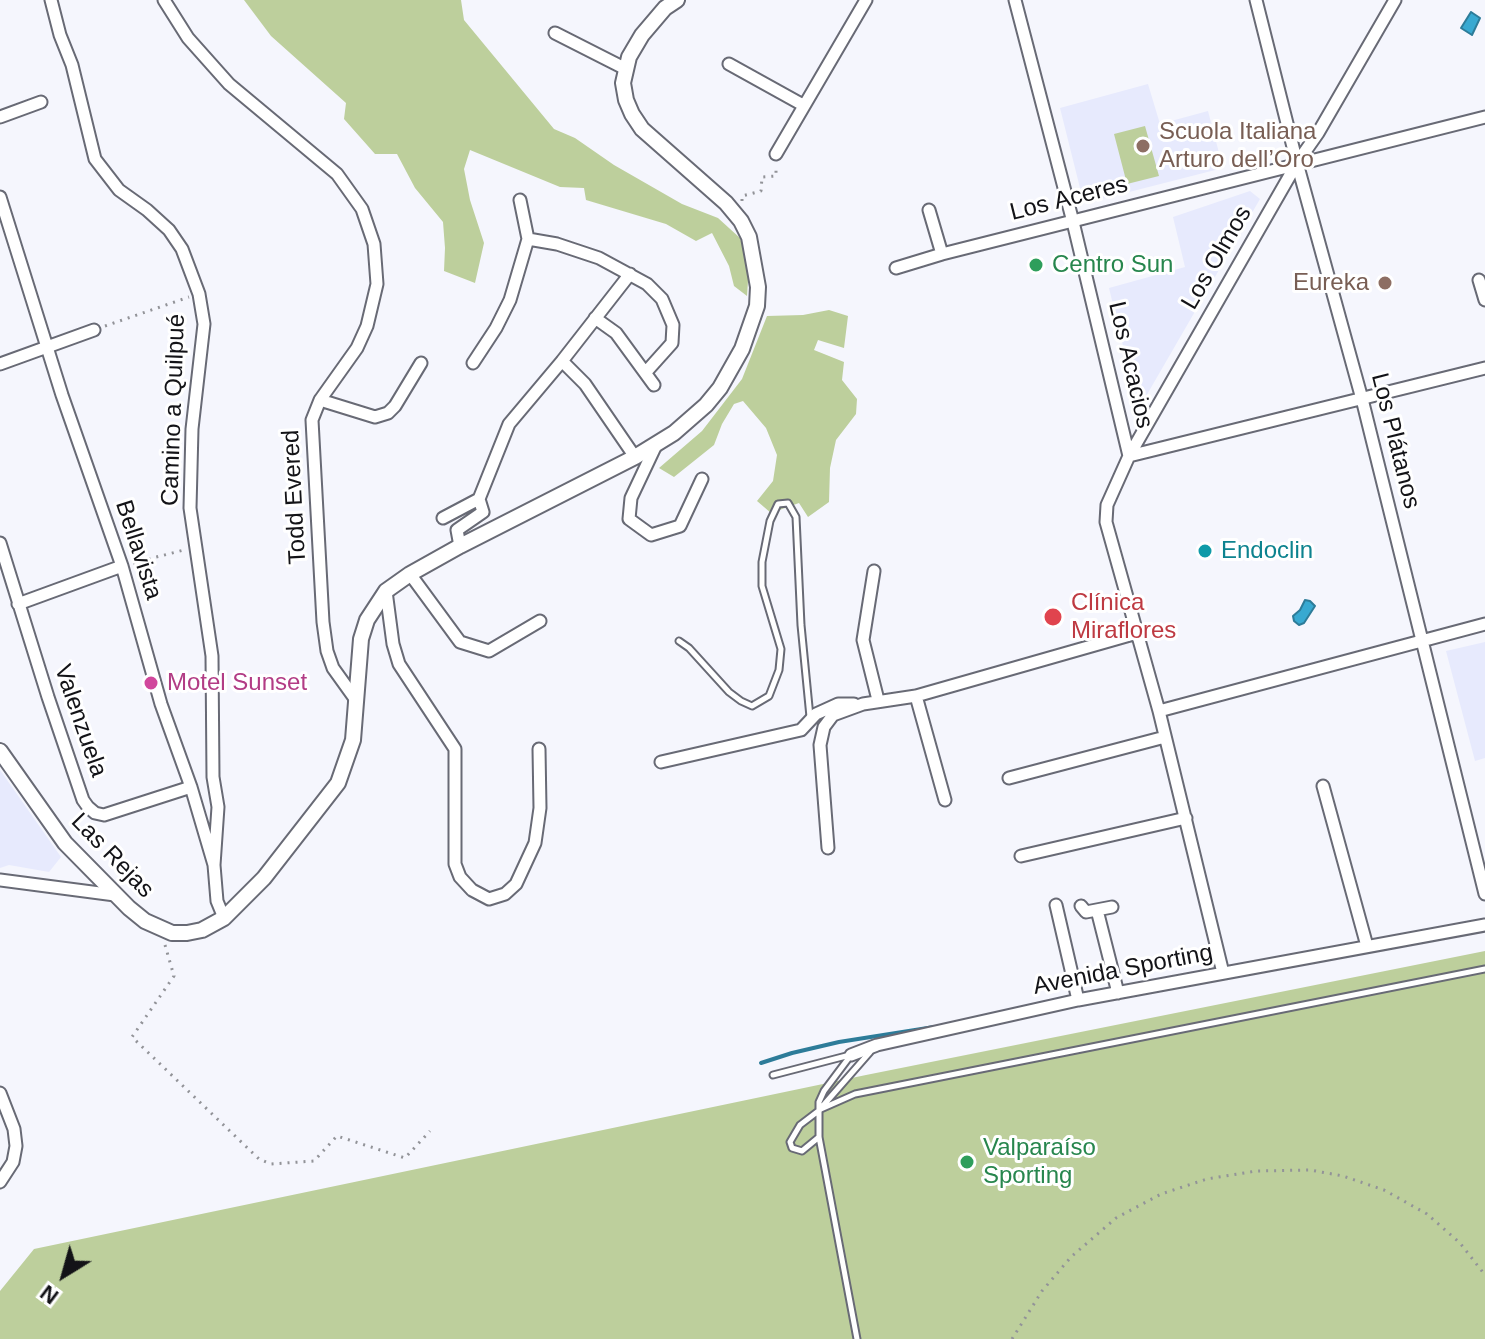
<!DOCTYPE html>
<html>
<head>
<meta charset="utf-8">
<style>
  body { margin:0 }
  #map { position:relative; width:1485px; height:1339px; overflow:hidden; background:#f5f6fd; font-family:Helvetica,sans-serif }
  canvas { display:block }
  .north { position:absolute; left:24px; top:1235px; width:80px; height:80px; -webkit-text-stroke:6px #fff; paint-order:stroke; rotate:217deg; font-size:22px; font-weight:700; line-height:32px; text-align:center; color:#131317 }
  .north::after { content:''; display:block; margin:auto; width:28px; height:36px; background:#131317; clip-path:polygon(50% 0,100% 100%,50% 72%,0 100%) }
</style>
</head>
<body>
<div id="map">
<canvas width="1485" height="1339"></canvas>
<div class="north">N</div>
</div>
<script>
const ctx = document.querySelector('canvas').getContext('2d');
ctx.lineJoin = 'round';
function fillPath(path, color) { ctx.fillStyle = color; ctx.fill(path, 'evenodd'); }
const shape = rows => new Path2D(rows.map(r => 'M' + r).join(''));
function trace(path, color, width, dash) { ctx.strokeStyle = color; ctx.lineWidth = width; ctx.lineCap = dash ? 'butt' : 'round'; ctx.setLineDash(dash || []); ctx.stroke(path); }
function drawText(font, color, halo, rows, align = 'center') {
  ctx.font = font + ' Helvetica,sans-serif'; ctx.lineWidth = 6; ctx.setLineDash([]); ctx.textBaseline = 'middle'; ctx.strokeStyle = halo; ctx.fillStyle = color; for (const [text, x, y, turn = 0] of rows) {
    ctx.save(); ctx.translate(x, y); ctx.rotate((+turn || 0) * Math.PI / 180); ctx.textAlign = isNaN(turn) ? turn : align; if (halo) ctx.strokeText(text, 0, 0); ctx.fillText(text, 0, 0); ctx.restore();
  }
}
const built = shape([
  [1148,84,1160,124,1208,111,1223,168,1090,202,1083,200,1060,108],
  [1250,191,1260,199,1145,398,1136,399,1109,288,1185,267,1173,217],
  [1485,642,1485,758,1475,761,1446,651],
  [0,770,61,857,49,872,9,865,0,868]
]);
const green = shape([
  [244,0,461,0,464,20,554,129,575,138,614,165,682,204,718,218,740,238,749,266,747,296,734,286,729,266,712,233,696,241,666,224,586,200,584,188,560,187,470,150,464,169,470,200,484,243,475,283,444,271,445,248,443,222,415,188,397,154,375,154,344,119,346,103,271,36],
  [1145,126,1159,176,1127,184,1114,134],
  [829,310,848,316,844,348,818,340,814,350,844,362,842,380,857,399,856,414,836,440,830,468,829,502,808,517,799,503,771,513,757,501,773,481,777,455,766,428,743,401,734,404,722,424,714,445,674,477,659,468,702,431,742,379,767,316,803,315],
  [1485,951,1485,1339,0,1339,0,1291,34,1249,866,1075]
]);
const water = shape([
  [1471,12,1480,18,1472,35,1461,28,1471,12],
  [1305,600,1310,601,1315,606,1304,623,1299,625,1294,621,1293,616,1300,610,1305,600]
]);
const stream = shape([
  [761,1063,792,1053,839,1042,934,1027]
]);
const path = shape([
  [742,201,742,196,761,191,762,177,776,176,776,167],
  [105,326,189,297],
  [133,563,184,550],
  [165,945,174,976,132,1037,259,1159,271,1164,314,1161,337,1136,405,1158,430,1131],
  [1012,1339,1042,1291,1071,1257,1116,1218,1161,1194,1207,1179,1256,1171,1310,1170,1343,1176,1384,1190,1427,1214,1460,1243,1485,1275]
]);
const service = shape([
  [679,641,689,648,729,692,741,701,752,706,769,696,779,670,781,649,762,586,762,562,770,521,778,504,788,503,796,517,801,625,810,717],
  [851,1055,824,1091,819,1102,819,1137,857,1339],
  [773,1075,850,1055],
  [821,1108,870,1052],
  [819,1137,802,1151,792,1148,790,1142,800,1125,821,1109,855,1094,1485,969]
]);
const minor = shape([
  [51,0,60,35,72,65,95,159,119,190,147,210,169,230,182,249,199,294,204,324,192,429,190,508,212,656,213,777,218,807,214,865],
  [164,0,188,38,229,84,337,174,362,209,374,244,377,284,367,326,357,348,320,400,312,420,323,622,327,651,333,668,356,700],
  [1015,0,1073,222,1129,456],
  [1256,0,1297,163,1362,399,1485,894],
  [555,33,624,68],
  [729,64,803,105],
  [0,117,41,102],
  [776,154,866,0],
  [0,197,62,395,122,566,161,704,191,787,214,865,217,901,224,918],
  [929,210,942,254],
  [528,239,557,244,599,258,647,284,662,299,673,325,672,343,646,372],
  [896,268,942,254,1485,117],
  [1479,280,1485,300],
  [595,318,616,333,654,385],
  [562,361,585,384,635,457],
  [473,363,496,328,510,300,528,239,520,200],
  [0,364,94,330],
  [320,400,375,417,388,413,395,406,421,363],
  [657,443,631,498,629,519,651,535,680,526,702,479],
  [1129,456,1485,368],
  [443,518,479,499,509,424,562,361,630,274],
  [0,543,48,697,83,800,88,807,95,813,104,815,191,787],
  [460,546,457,530,483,512,479,499],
  [874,571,863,640,878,700],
  [410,574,460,642,489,651,540,621],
  [386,591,393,644,399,664,455,749,455,864,460,877,472,890,489,899,505,894,516,884,535,843,540,808,539,749],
  [18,604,122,566],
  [916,696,945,800],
  [1159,711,1485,624],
  [661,762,801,730,816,714,838,704,854,704],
  [1009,778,1165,737],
  [1323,786,1367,946],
  [828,848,820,745,824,727,833,715,863,704,916,696,1137,633],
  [1021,856,1186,818],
  [0,880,115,895],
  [1056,905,1078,1000],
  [1081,906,1086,912,1112,907],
  [1097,910,1118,993],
  [1223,973,1159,711,1106,522,1107,505,1129,456,1297,163,1318,133,1395,0],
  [851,1055,877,1045,1078,1000,1485,925],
  [0,1093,14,1129,16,1146,13,1162,0,1182]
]);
const tertiary = shape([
  [0,751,65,843,129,908,145,921,172,933,187,933,202,930,224,918,264,878,338,783,353,740,361,639,367,620,386,591,410,574,460,546,635,457,674,433,706,405,720,388,742,349,757,306,758,287,749,237,741,221,726,203,642,129,632,114,626,100,623,83,629,57,642,35,665,8,677,0]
]);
const markers = [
  [1143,146,8,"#8d6e63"],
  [1036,265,8,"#2e9e5b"],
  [1385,283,8,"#8d6e63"],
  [1205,551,8,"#0f9aa8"],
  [1053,617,10,"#e0444e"],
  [151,683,8,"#d1479c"],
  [967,1162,8,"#2e9e5b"]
];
const educationNames = [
  ["Scuola Italiana",1159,132],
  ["Arturo dell’Oro",1159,160],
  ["Eureka",1369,283,"right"]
];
const streetNames = [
  ["Los Aceres",1069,199,-14],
  ["Los Olmos",1217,258,-60],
  ["Los Acacios",1130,365,77],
  ["Camino a Quilpué",174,410,-88],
  ["Los Plátanos",1395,441,76],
  ["Todd Evered",295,497,-93],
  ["Bellavista",138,550,72],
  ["Valenzuela",80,721,71],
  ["Las Rejas",112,856,46],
  ["Avenida Sporting",1123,970,-11]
];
const leisureNames = [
  ["Centro Sun",1052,265],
  ["Valparaíso",983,1148],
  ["Sporting",983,1176]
];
const cultureNames = [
  ["Endoclin",1221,551]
];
const healthNames = [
  ["Clínica",1071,603],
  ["Miraflores",1071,631]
];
const hotelNames = [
  ["Motel Sunset",167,683]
];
fillPath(built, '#e7eafd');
fillPath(green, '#bdcf9c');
fillPath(water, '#38a9d1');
trace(water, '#2d7c99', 2);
trace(stream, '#2d7c99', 4);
trace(service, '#686a75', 9);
trace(minor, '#686a75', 15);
trace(tertiary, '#686a75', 18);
trace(path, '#929398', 3, [2, 6]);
trace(service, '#fff', 5);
trace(minor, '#fff', 11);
trace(tertiary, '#fff', 14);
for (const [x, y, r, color] of markers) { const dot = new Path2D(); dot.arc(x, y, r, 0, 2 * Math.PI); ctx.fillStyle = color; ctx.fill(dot); trace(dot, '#fff', 3); }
drawText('24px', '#785e54', '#fff', educationNames, 'left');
drawText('24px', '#131317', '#fff', streetNames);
drawText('24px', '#27864d', '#fff', leisureNames, 'left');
drawText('24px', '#0d838f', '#fff', cultureNames, 'left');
drawText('24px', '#be3a42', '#fff', healthNames, 'left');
drawText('24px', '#b23c85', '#fff', hotelNames, 'left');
</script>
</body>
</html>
